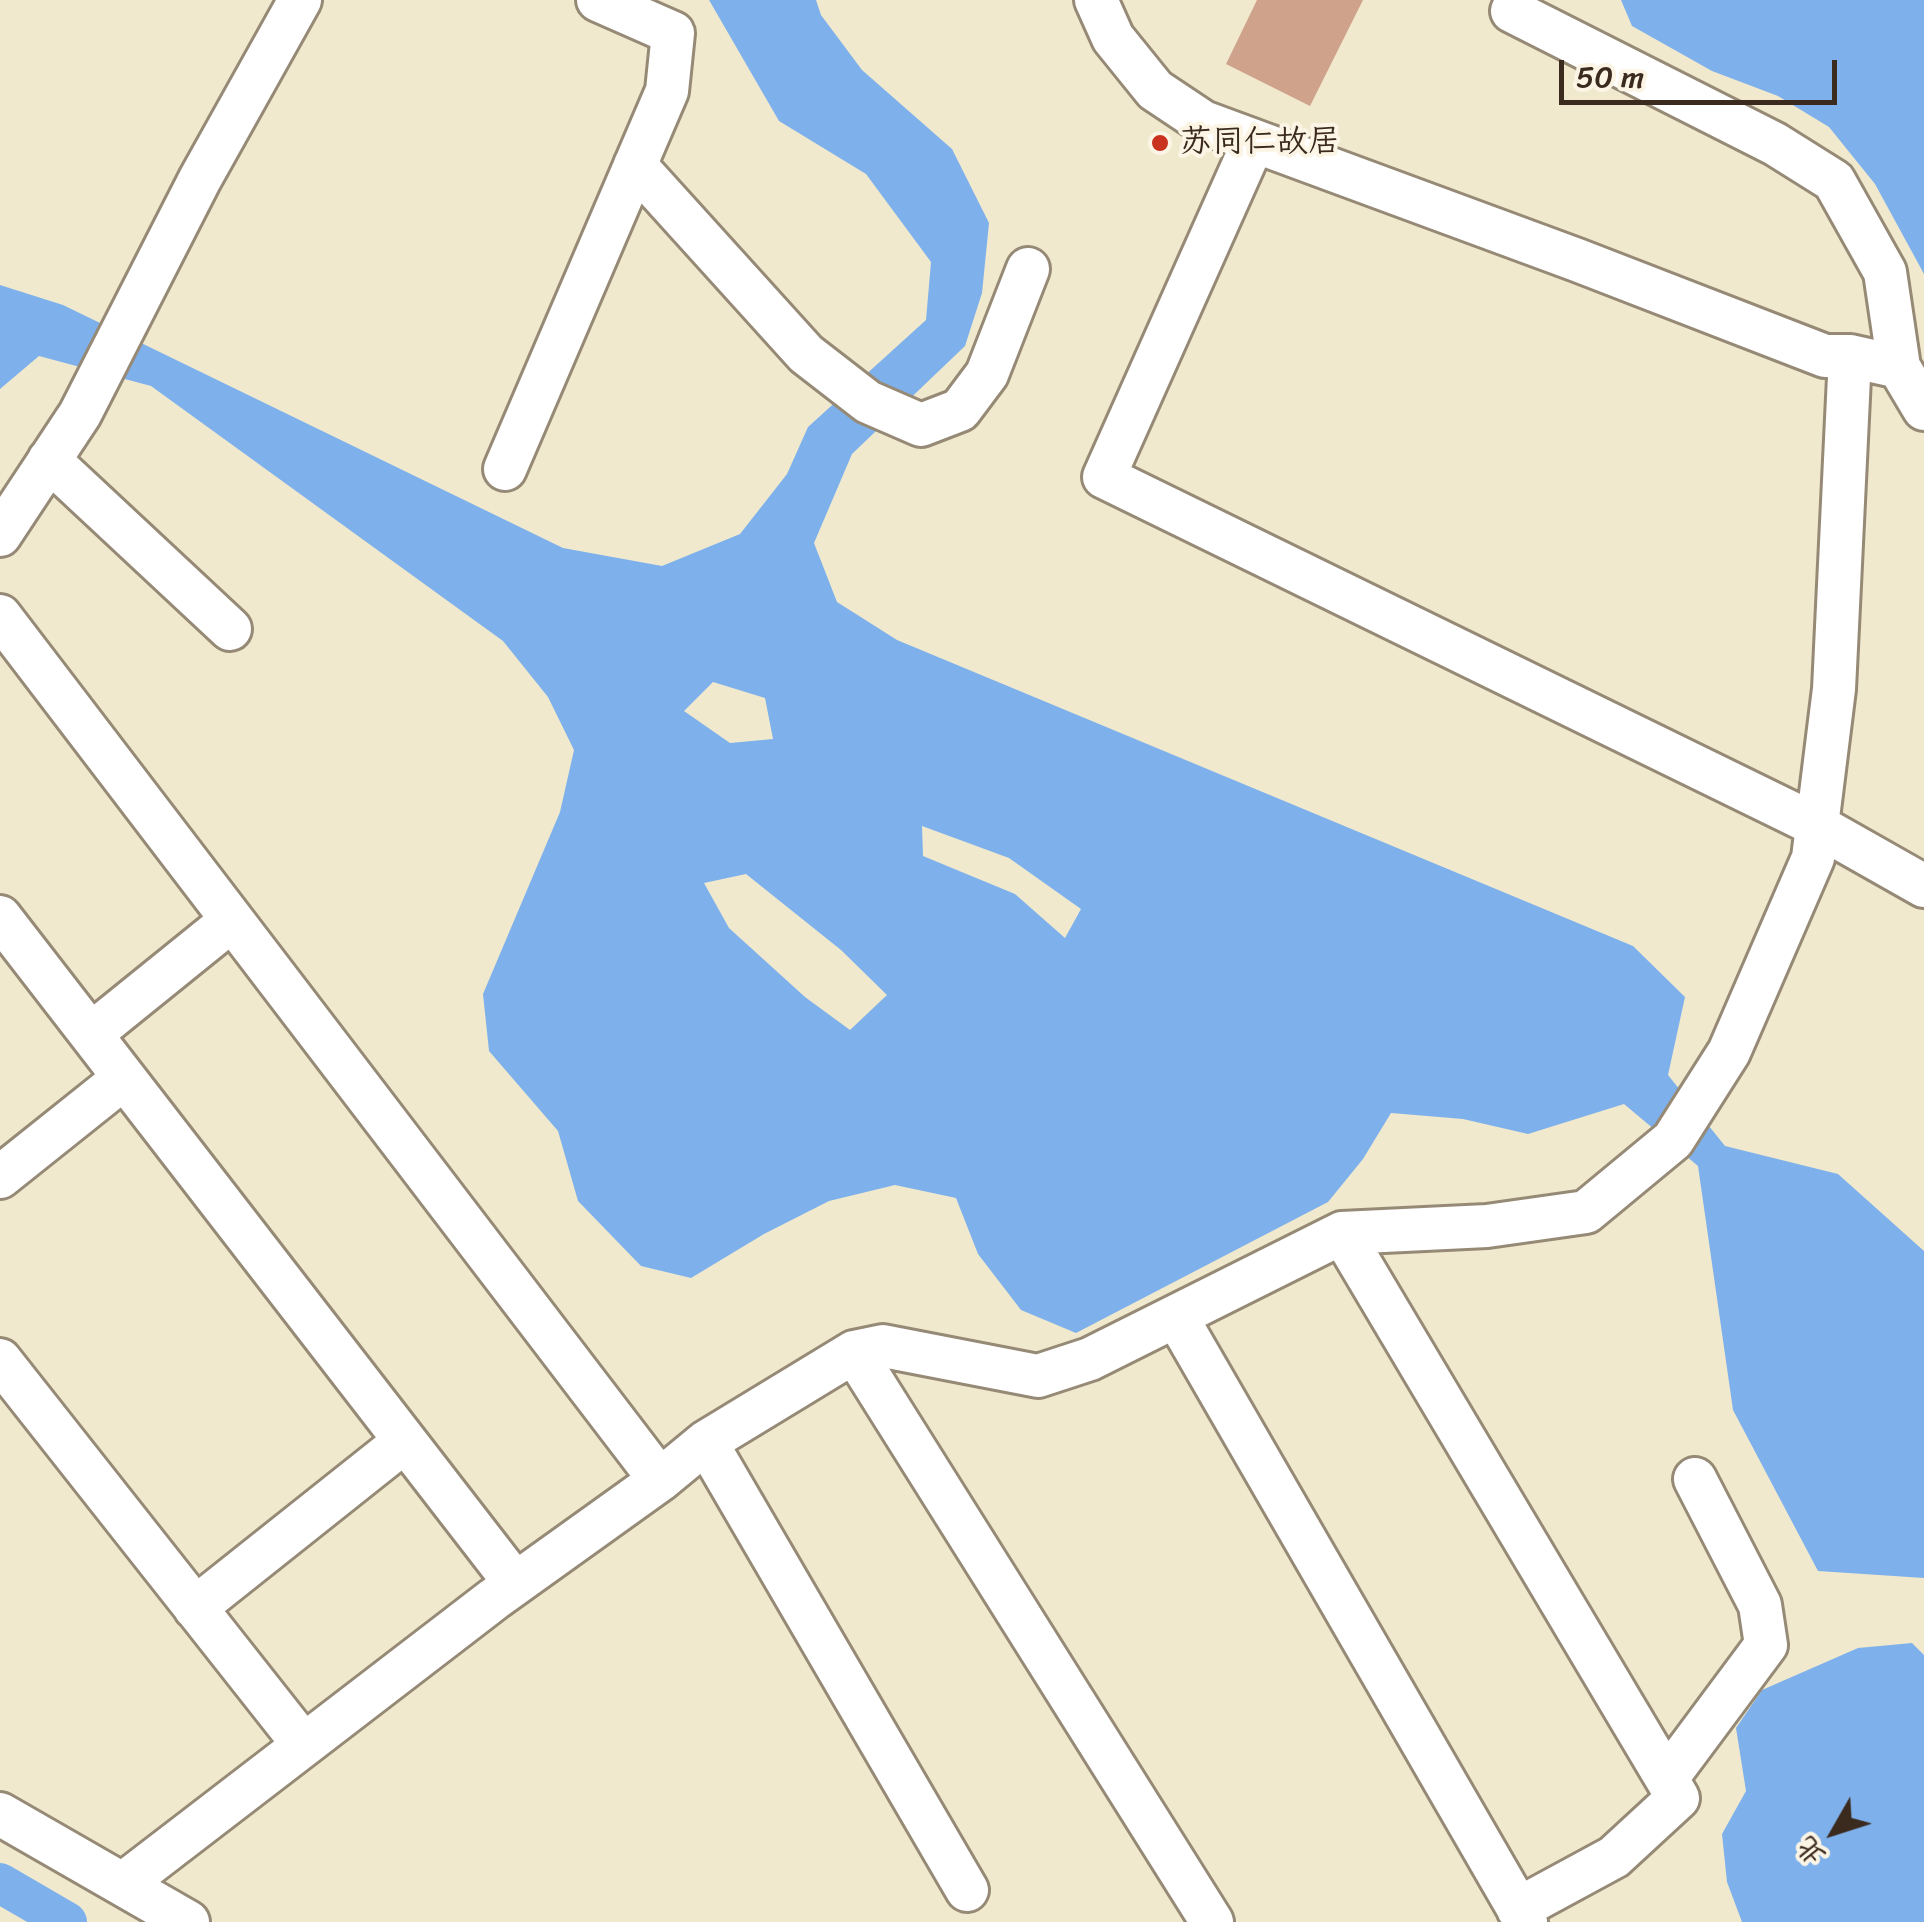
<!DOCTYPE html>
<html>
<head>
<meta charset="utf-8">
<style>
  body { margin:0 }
  #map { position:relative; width:1924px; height:1922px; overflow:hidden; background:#f0e9ce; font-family:Sriracha,"LXGW WenKai TC",sans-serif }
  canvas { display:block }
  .north { position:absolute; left:1784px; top:1782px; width:100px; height:100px; -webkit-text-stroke:8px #fcf5e5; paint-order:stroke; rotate:231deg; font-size:28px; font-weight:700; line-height:40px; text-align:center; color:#3b2a1e }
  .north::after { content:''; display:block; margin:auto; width:35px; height:45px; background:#3b2a1e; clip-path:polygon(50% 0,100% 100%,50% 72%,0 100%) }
  .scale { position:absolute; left:1559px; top:60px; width:278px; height:45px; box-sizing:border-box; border:5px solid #3b2a1e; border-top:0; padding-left:12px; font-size:30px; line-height:35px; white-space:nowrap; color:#3b2a1e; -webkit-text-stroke:8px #fcf5e5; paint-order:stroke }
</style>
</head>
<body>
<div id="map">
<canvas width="1924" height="1922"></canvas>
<div class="north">北</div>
<div class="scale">50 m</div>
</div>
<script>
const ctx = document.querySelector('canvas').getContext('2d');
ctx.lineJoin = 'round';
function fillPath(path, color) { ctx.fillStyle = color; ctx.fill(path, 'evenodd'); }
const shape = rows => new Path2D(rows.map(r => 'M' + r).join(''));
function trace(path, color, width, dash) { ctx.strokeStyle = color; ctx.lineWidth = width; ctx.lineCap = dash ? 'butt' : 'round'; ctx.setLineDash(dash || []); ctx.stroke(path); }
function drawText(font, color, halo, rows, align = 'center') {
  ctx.font = font + ' Sriracha,"LXGW WenKai TC",sans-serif'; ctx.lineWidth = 8; ctx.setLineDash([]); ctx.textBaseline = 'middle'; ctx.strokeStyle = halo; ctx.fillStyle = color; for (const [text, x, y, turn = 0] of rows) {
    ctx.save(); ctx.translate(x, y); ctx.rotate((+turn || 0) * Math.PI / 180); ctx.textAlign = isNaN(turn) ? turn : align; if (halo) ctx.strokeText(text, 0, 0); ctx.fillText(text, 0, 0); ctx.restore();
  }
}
const water = shape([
  [709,0,816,0,821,15,862,70,952,149,989,223,982,293,965,346,852,454,814,543,837,602,897,640,1633,946,1685,997,1668,1075,1725,1146,1838,1174,1924,1251,1924,1578,1818,1571,1733,1410,1698,1166,1624,1104,1528,1134,1463,1119,1391,1113,1363,1159,1328,1202,1076,1333,1021,1310,978,1254,956,1198,895,1185,829,1201,764,1234,691,1278,641,1266,578,1201,558,1131,489,1051,483,994,560,812,574,750,548,697,503,641,151,386,39,356,0,389,0,285,63,305,563,548,662,566,740,534,787,474,808,427,926,320,931,262,866,174,779,121],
  [713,682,765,698,773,739,730,743,684,711],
  [922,826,1009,858,1081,909,1065,938,1015,894,923,856],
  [746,874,841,950,887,995,850,1030,805,997,729,928,704,883],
  [1621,0,1924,0,1924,274,1875,184,1829,127,1778,96,1712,71,1632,26],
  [1912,1643,1924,1655,1924,1922,1742,1922,1727,1882,1722,1834,1746,1791,1736,1728,1762,1690,1858,1648]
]);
const canal = shape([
  [0,1883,67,1922]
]);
const building = shape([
  [1257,0,1363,0,1310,106,1226,64]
]);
const minor = shape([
  [1096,0,1113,38,1155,90,1203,122,1577,260,1825,356,1850,356,1899,367,1924,409],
  [1512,11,1775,144,1834,181,1885,272,1899,367],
  [1254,141,1104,477,1818,826,1924,886],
  [635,165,806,354,868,402,921,425,960,410,987,374,1028,269],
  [49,460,230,629],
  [505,469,667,91,673,33,598,0],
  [0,535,80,414,200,179,300,0],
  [0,616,660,1480],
  [0,917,515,1583],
  [91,1034,232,920],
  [0,1177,124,1078],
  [1342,1233,1487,1226,1586,1212,1673,1140,1729,1052,1813,858,1834,689,1850,356],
  [1176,1316,1526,1922],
  [854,1352,1212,1922],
  [0,1360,303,1744],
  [706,1442,967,1890],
  [195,1608,405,1441],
  [1667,1778,1766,1645,1760,1605,1695,1479],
  [0,1814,188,1922],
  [123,1884,494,1599,660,1480,706,1442,854,1352,883,1346,1038,1376,1090,1359,1342,1233,1678,1798,1614,1857,1518,1909]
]);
const markers = [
  [1160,143,10,"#c8321e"]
];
const poiNames = [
  ["苏同仁故居",1180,143]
];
fillPath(water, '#7eb1eb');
trace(canal, '#7eb1eb', 40);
fillPath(building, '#cfa28c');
trace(minor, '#968a76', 48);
trace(minor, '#fff', 42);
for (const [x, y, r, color] of markers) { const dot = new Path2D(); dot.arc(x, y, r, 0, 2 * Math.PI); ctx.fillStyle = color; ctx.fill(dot); trace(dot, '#fcf5e5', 4); }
drawText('32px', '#3b2a1e', '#fcf5e5', poiNames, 'left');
</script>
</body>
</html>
